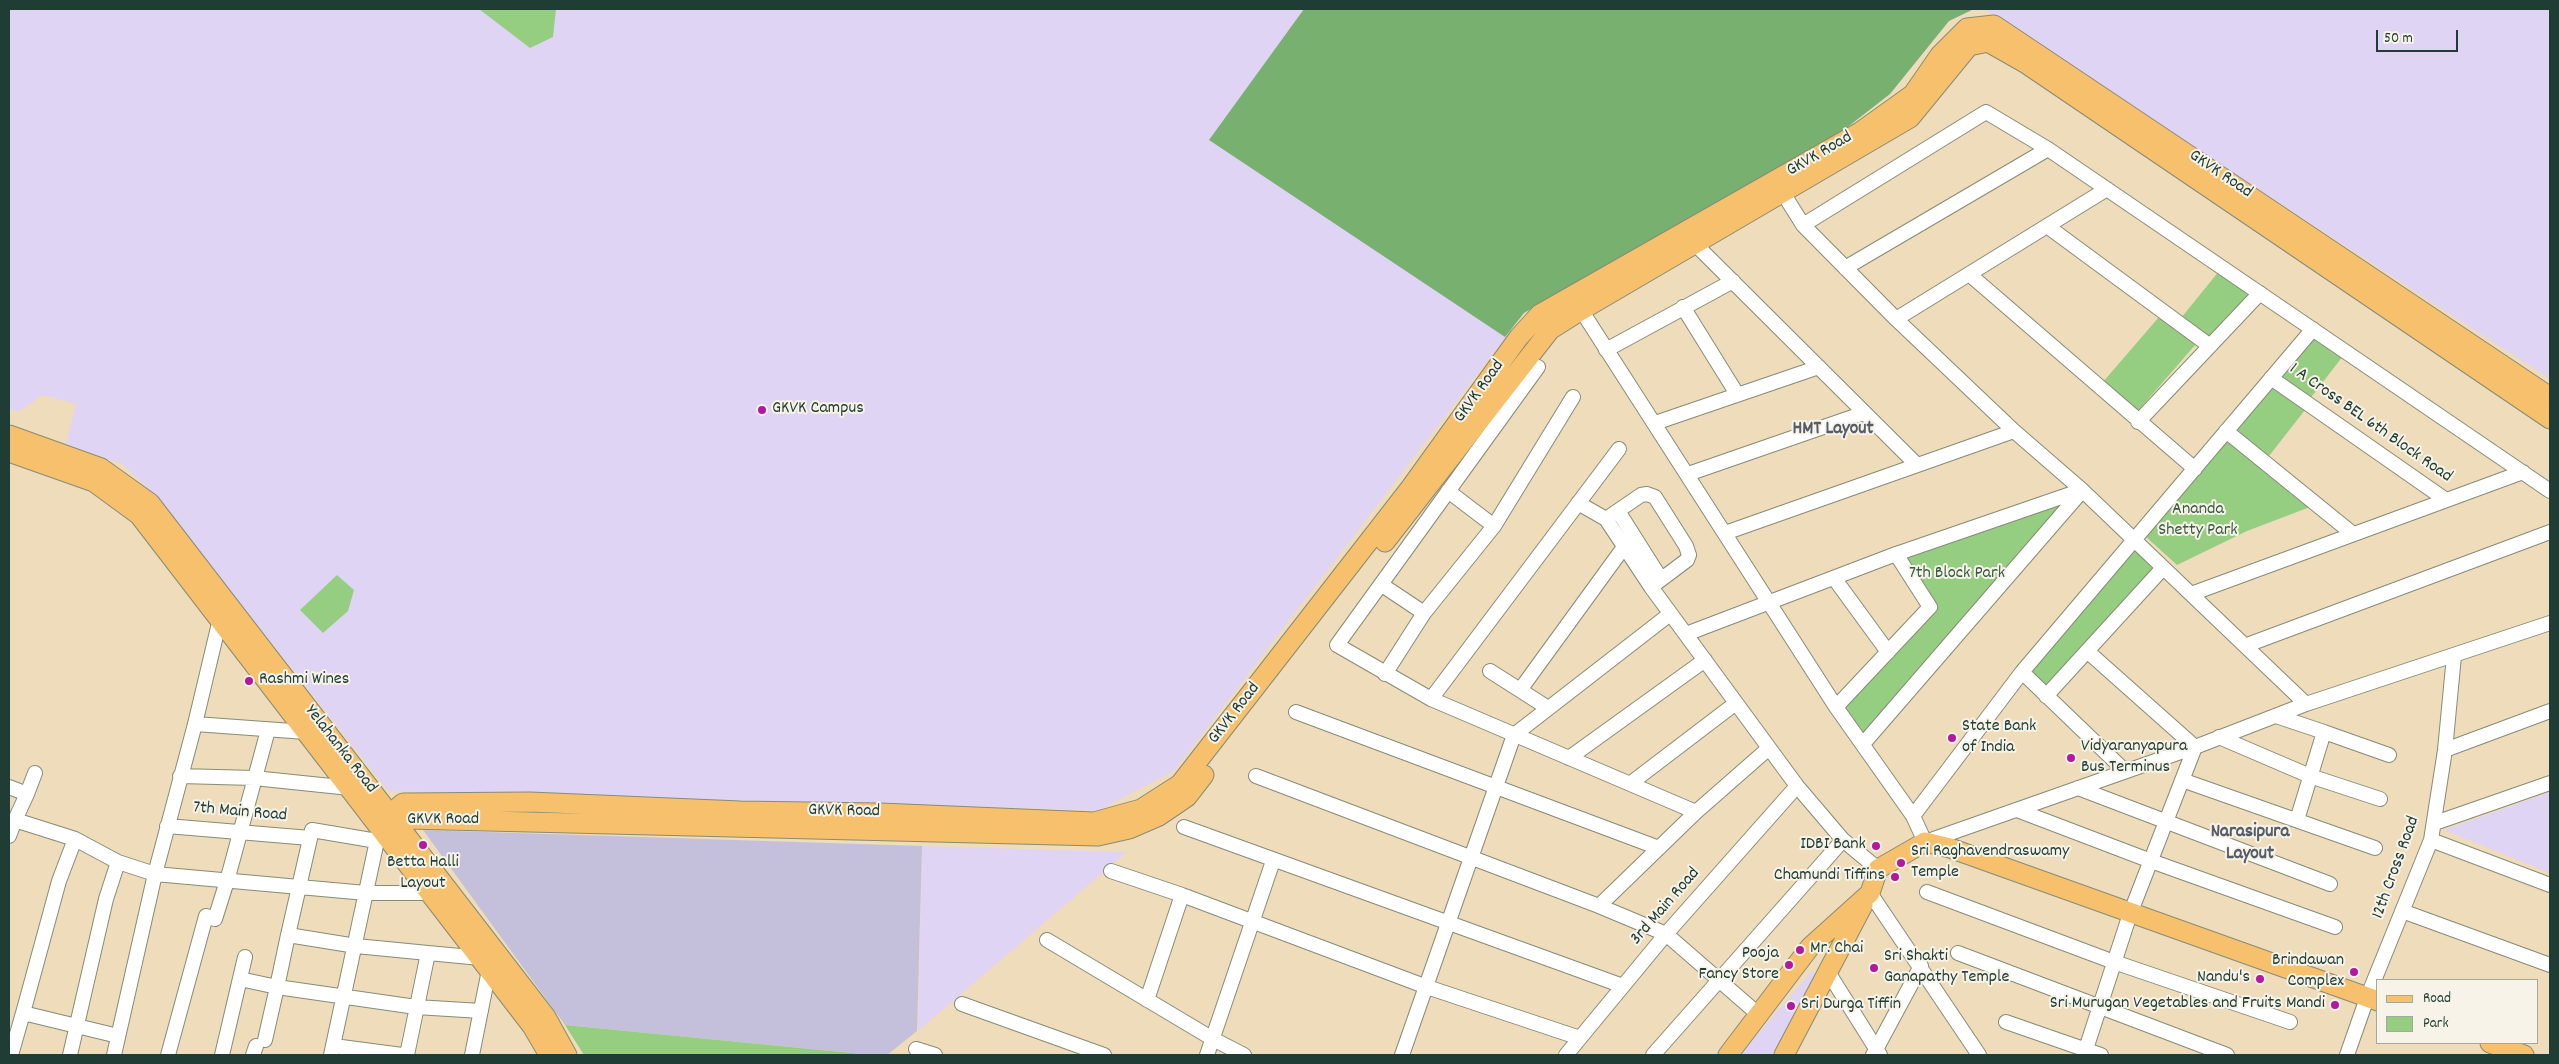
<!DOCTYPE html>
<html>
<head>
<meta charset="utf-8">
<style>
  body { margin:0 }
  #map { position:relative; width:2559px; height:1064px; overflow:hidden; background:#eedcba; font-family:Dekko,sans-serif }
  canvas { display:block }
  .frame { position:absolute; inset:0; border:10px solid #1f3d34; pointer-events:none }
  .legend { position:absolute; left:2376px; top:979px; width:162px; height:65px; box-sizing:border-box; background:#f7f3e8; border:1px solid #a1aaa0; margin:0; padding:6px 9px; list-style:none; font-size:15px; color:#1f3d34 }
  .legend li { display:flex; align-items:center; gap:10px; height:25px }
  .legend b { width:25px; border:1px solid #a1aaa0 }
  .scale { position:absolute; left:2376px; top:30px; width:82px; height:22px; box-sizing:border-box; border:2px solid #1f3d34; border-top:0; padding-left:6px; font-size:15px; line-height:18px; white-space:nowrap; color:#1f3d34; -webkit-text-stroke:4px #f7f3e8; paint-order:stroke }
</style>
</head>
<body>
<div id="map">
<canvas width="2559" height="1064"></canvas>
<div class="frame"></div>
<ul class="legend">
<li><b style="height:6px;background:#f7c06c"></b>Road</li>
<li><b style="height:14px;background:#95ce81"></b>Park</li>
</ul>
<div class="scale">50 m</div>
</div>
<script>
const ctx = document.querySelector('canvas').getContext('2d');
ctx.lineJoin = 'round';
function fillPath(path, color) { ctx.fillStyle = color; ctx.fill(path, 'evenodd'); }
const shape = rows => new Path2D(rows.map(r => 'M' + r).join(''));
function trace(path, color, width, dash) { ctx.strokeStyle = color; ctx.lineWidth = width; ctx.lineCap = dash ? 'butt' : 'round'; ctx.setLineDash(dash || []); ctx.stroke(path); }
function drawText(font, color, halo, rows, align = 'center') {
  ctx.font = font + ' Dekko,sans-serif'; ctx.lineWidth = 4; ctx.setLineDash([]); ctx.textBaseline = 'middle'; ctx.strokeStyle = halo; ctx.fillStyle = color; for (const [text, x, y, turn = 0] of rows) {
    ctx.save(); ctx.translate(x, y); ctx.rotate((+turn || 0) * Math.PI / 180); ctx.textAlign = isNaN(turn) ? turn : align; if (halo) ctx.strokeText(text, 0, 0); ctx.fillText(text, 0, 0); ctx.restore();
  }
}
const built = shape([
  [9,9,1974,9,1949,21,1890,94,1845,129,1524,313,1174,771,1099,810,388,791,158,498,122,464,66,444,76,404,43,395,18,412,9,408],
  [1984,9,2550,9,2550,379,2173,134],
  [2550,792,2550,873,2444,830],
  [922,846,1127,852,918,1031],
  [1812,971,1816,974,1775,1055,1740,1055]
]);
const industrial = shape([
  [423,830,922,846,917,1031,887,1055,872,1055,565,1025]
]);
const green = shape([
  [479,9,556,9,553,37,530,48],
  [2220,270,2251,295,2212,343,2181,318],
  [2159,317,2196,344,2136,413,2103,382],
  [2315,334,2343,356,2309,400,2281,379],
  [2273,385,2305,410,2269,456,2237,431],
  [2229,439,2310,507,2247,531,2177,565,2145,536],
  [2071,497,1863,738,1841,708,1934,607,1901,556],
  [2137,549,2158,569,2047,692,2026,672],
  [337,575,354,590,348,611,323,633,300,610],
  [565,1025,872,1055,584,1055]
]);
const forest = shape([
  [1304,9,1974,9,1949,21,1890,94,1845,129,1524,313,1505,337,1209,140]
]);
const minor = shape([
  [1778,185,1803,225,1896,319,2014,431,2082,490,2306,704],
  [1803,225,1986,112,2048,149,2550,491],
  [2047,226,2210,346],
  [1696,245,1917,465],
  [1845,268,2048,149],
  [1969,274,2195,469],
  [1576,302,1836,707,1913,816,1925,842,2195,747,2087,651],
  [1683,307,1737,394],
  [1896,319,2107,189],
  [1606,350,1733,281],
  [1538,367,1337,645,1431,699,1696,812],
  [2271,378,2446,500],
  [2138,422,2260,293],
  [1655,423,1819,367],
  [2226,431,2353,534],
  [1688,474,1864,413],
  [1448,491,1494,526],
  [1578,503,1606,519,1651,587,1797,786,1843,840,1878,869],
  [1618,511,1661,579],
  [1606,519,1641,495,1647,494,1655,497,1686,546,1689,555,1687,560,1651,587],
  [1725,533,2014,431],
  [1834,578,1888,652],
  [1382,585,1424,613],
  [2191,594,2523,472],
  [220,619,195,724,155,874,366,893,431,893],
  [1686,634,1896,554,2082,490],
  [2247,645,2550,532],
  [1490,671,1548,708],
  [2022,672,2125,771],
  [1385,674,1424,613,1494,526,1573,397],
  [1520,690,1624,547],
  [2046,696,2163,568],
  [1431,699,1619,449],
  [1836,707,1930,607,1896,554],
  [1296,712,1659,848],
  [2276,716,2324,732,2297,820],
  [195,724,306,732],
  [2324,732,2389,755],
  [2219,737,2310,776,2380,799],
  [1863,744,2082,491],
  [2445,750,2550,711],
  [1569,758,1705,660],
  [180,776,254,778,350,788],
  [1256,776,1599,906,1666,934,1758,1014],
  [2182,780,2375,848],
  [1631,783,1736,703],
  [9,787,27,794,15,820,75,839,59,881,23,1013,118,1036],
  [2078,788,2330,884],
  [27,794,35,773],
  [2017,810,2151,861,2335,927],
  [1913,816,2022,672,2313,329],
  [2435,823,2550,783],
  [167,826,310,838],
  [1184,827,1623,986],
  [9,836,15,820],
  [75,839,118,862],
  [2431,840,2550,885],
  [377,841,312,830,288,935,356,946,428,953],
  [1111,871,1182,895,1427,987,1580,1038],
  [1927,892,2114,962,2290,1022],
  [1870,893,1979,1055],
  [1599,906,1696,812,1769,748],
  [2402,911,2550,965],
  [1047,940,1213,1039,1244,1055],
  [1958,953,2227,1055],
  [1828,972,1880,1055],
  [240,979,277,987,288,935],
  [1147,1000,1182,895],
  [962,1004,1104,1055],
  [2006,1022,2101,1055],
  [265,1040,277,987,416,1007,481,1011],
  [334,1046,402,1055],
  [916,1049,935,1055],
  [11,1055,23,1013],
  [70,1055,106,899,118,862,155,874,114,1055],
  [168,1055,206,916,215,919,227,881,268,730],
  [222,1055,245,957],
  [253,1055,256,1046],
  [331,1055,378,836],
  [407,1055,428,953,481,958],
  [472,1055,489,970],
  [1207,1055,1273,861],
  [1402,1055,1514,735,1670,614],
  [1566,1055,1666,934,1797,786],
  [1653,1055,1843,840],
  [1873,1055,1921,966],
  [2084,1055,2130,914,2195,747,2306,704,2550,623],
  [2347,1055,2367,998,2431,840,2445,750,2454,656]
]);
const major = shape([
  [9,435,101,468,150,503,546,1017,567,1055],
  [9,452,94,482,139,515,532,1026,549,1055],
  [1385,542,1550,330,1580,311,1910,118,1969,46,1988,42,2025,63,2550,419],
  [378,824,403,803,530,802,740,811,880,813,1094,822,1141,809,1180,784,1411,487,1519,337,1540,314,1860,132,1913,94,1940,55,1967,28,1994,25,2550,397],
  [385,832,396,822,407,819,1098,836,1129,829,1159,816,1187,797,1204,775],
  [2490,1043,2524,1055],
  [1728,1055,1810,947,1870,893,1878,869,1925,842,1950,848,2378,1001],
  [1784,1055,1863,905]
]);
const markers = [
  [762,410,5,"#b5179e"],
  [249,681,5,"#b5179e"],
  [1952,738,5,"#b5179e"],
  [2071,758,5,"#b5179e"],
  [423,845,5,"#b5179e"],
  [1876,846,5,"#b5179e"],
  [1901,863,5,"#b5179e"],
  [1895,877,5,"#b5179e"],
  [1800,950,5,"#b5179e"],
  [1789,965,5,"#b5179e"],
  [1874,968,5,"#b5179e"],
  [2354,972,5,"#b5179e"],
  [2260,979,5,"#b5179e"],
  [2335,1005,5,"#b5179e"],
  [1791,1006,5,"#b5179e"]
];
const streetNames = [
  ["GKVK Road",1820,155,-30],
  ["GKVK Road",2220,175,34],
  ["GKVK Road",1480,392,-54],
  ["1 A Cross BEL 6th Block Road",2370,424,35],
  ["GKVK Road",1235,714,-52],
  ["Yelahanka Road",340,750,52],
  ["GKVK Road",844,812,1],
  ["7th Main Road",240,813,5],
  ["GKVK Road",443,821],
  ["12th Cross Road",2397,868,-70],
  ["3rd Main Road",1666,907,-49]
];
const poiNames = [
  ["GKVK Campus",772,410],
  ["Rashmi Wines",259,681],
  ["State Bank",1962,728],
  ["of India",1962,749],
  ["Vidyaranyapura",2081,748],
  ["Bus Terminus",2081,769],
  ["IDBI Bank",1866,846,"right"],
  ["Sri Raghavendraswamy",1911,853],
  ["Temple",1911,874],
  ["Betta Halli",423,864,"center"],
  ["Layout",423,885,"center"],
  ["Chamundi Tiffins",1885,877,"right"],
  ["Mr. Chai",1810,950],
  ["Pooja",1779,955,"right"],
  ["Fancy Store",1779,976,"right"],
  ["Sri Shakti",1884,958],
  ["Ganapathy Temple",1884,979],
  ["Brindawan",2344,962,"right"],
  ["Complex",2344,983,"right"],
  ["Nandu's",2250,979,"right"],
  ["Sri Murugan Vegetables and Fruits Mandi",2325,1005,"right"],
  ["Sri Durga Tiffin",1801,1006]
];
const parkNames = [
  ["Ananda",2198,511],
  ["Shetty Park",2198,532],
  ["7th Block Park",1957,575]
];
const neighbourhoodNames = [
  ["HMT Layout",1833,430],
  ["Narasipura",2250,833],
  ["Layout",2250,855]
];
fillPath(built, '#e0d4f4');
fillPath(industrial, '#c4c0db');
fillPath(green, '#95ce81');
fillPath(forest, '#78b16f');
trace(minor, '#868c77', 16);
trace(major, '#868c77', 21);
trace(minor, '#fff', 14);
trace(major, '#f7c06c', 19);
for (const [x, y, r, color] of markers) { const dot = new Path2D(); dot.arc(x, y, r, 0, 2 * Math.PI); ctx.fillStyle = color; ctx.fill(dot); trace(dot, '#f7f3e8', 2); }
drawText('18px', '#1f3d34', '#f7f3e8', streetNames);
drawText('18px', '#1f3d34', '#f7f3e8', poiNames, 'left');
drawText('18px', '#375a43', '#f7f3e8', parkNames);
drawText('bold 19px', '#565d69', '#f7f3e8', neighbourhoodNames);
</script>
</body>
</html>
